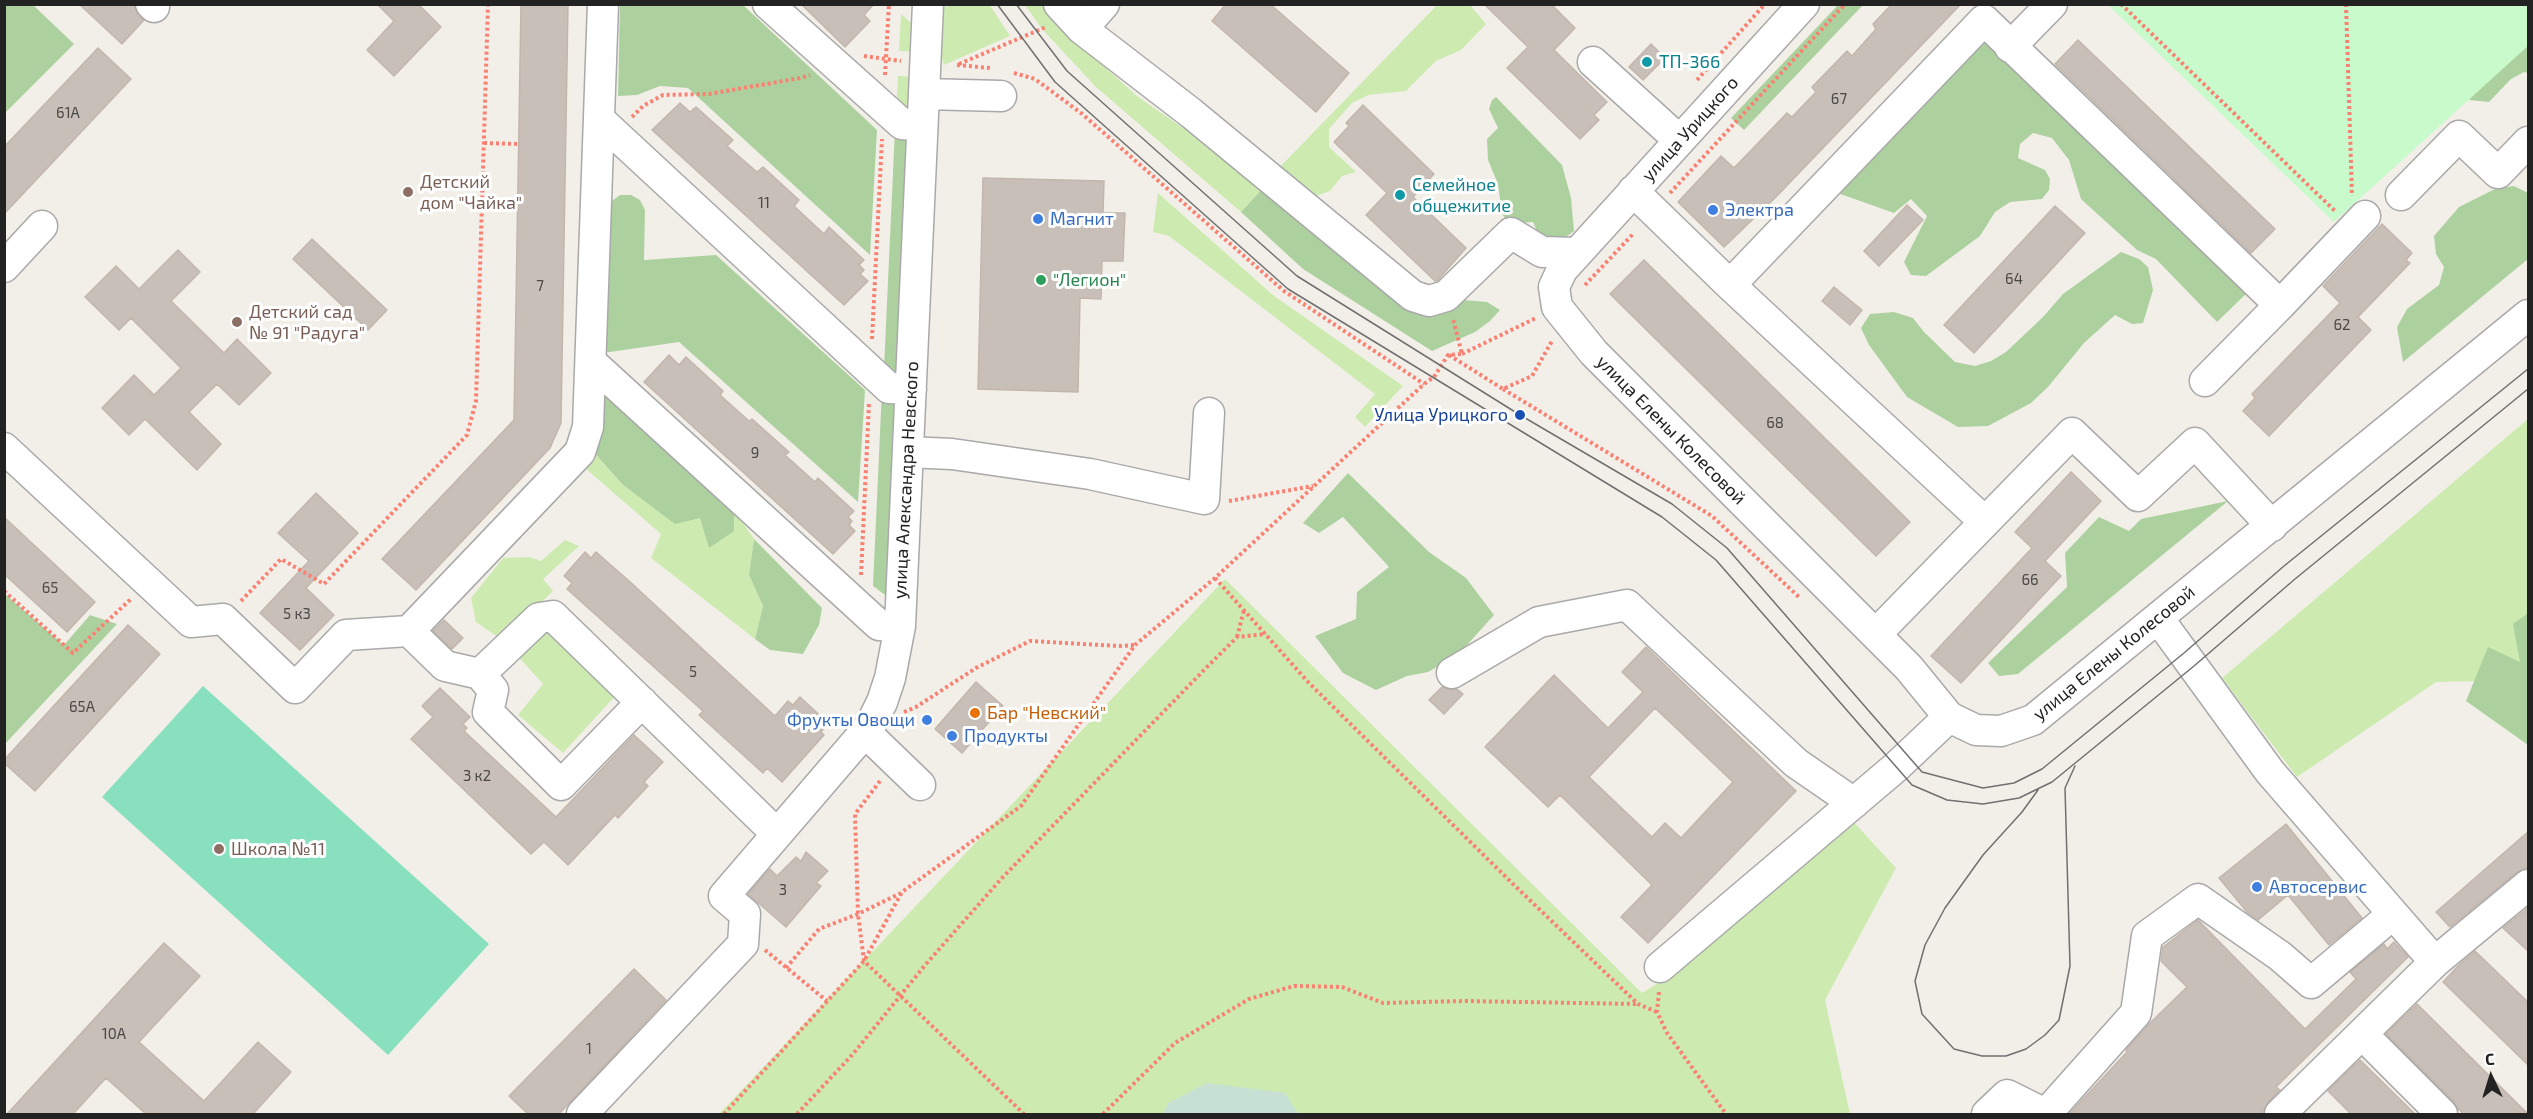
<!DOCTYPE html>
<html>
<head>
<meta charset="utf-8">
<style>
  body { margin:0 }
  #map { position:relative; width:2533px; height:1119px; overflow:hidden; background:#f2efe9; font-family:"Exo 2",sans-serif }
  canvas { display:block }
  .frame { position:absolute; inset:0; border:6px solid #222; pointer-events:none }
  .north { position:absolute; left:2461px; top:1047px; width:60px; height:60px; -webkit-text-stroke:4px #fff; paint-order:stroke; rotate:356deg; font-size:16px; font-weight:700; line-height:24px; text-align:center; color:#222 }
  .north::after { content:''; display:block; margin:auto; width:21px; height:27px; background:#222; clip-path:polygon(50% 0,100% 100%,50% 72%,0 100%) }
</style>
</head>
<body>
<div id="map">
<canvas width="2533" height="1119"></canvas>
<div class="frame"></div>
<div class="north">С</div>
</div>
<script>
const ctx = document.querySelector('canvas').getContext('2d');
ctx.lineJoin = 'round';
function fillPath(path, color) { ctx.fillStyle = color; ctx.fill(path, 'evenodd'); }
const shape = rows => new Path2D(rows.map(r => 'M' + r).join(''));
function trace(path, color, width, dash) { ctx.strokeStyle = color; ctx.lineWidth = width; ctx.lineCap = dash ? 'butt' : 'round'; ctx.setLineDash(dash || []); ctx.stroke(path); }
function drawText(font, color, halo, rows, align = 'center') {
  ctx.font = font + ' "Exo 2",sans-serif'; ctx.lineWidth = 6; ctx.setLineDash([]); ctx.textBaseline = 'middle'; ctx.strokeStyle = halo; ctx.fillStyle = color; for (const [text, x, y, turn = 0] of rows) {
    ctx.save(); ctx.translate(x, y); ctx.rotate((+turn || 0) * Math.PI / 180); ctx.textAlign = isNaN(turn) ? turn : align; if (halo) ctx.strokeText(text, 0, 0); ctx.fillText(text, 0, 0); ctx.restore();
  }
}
const grass = shape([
  [989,4,1010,36,944,65,936,36,941,8,952,5],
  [1025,5,1054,5,1099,62,1138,97,1241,168,1264,187,1241,212,1096,87,1042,29],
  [1437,5,1470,5,1486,24,1461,50,1436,61,1406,91,1368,95,1352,103,1329,129,1329,147,1356,172,1342,176,1330,191,1313,197,1276,171],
  [901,14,919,30,918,52,899,51],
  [898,76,914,77,912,112,896,111],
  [1158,193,1274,296,1403,386,1365,427,1355,417,1375,394,1169,236,1153,232],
  [2528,419,2528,680,2436,682,2297,777,2222,678],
  [591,449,622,484,700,518,734,510,754,539,749,575,763,606,755,639,651,558,661,534,585,468],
  [565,540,579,546,543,579,553,591,502,640,476,622,471,598,503,558,529,557,541,561],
  [1225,579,1642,993,1674,973,1848,816,1896,868,1825,1000,1850,1114,719,1114],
  [546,628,617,694,563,753,518,715,543,684,515,653]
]);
const forest = shape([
  [5,4,33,5,74,44,5,113],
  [620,5,743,5,877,130,870,255,688,88,660,86,637,95,618,96],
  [1838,5,1863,5,1744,130,1731,118],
  [1983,29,2250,290,2217,322,2156,259,2137,250,2081,199,2069,160,2052,138,2033,133,2020,144,2018,158,2045,170,2050,179,2049,190,2042,199,2010,202,1995,212,1980,236,1926,276,1911,275,1904,262,1927,216,1911,199,1894,213,1832,191],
  [2528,30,2528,73,2524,72,2511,79,2489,102,2469,100],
  [1496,97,1562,165,1571,198,1574,231,1562,240,1539,236,1533,222,1517,223,1505,218,1502,214,1498,184,1488,160,1487,139,1498,128,1489,109,1492,100],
  [895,129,909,135,898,377,884,368],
  [2514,186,2528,193,2528,259,2403,362,2397,327,2407,309,2439,285,2444,267,2436,254,2434,236,2459,207,2495,189],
  [1264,187,1365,269,1463,300,1487,302,1500,310,1490,321,1475,332,1432,351,1303,269,1241,212],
  [620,195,631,195,640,200,645,210,644,260,716,255,865,390,858,502,679,342,603,353,607,212,612,201],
  [2121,252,2139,259,2148,267,2153,290,2143,323,2132,324,2115,315,2084,343,2048,387,2031,403,1988,426,1958,427,1907,397,1869,345,1861,328,1870,314,1894,312,1913,318,1924,332,1955,362,1975,366,1991,361,2006,352,2043,317,2063,294],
  [599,387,734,510,734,531,709,548,700,518,675,524,622,484,591,449],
  [882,389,901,393,892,600,873,586],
  [1348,473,1429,552,1466,578,1494,615,1458,655,1428,672,1407,676,1376,690,1343,673,1315,636,1356,619,1357,592,1389,567,1343,517,1319,533,1303,523],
  [2228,501,2018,674,1999,676,1988,663,2067,587,2065,553,2099,517,2129,531,2141,519],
  [754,539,822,608,819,625,803,654,770,650,755,639,763,606,749,575],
  [5,594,64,645,90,615,117,624,5,744],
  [2528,613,2528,745,2466,701,2488,647,2520,662,2513,624]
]);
const wetland = shape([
  [1207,1083,1285,1093,1298,1114,1163,1114,1168,1103]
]);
const park = shape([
  [2108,5,2528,5,2528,46,2334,222]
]);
const pitch = shape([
  [203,686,489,944,388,1055,102,797]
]);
const building = shape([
  [79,4,134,4,138,16,144,20,122,44,79,4],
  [377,4,418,4,441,27,394,76,367,50,394,21,377,4],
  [521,4,568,4,561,423,550,448,416,590,382,559,514,420,521,4],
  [801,4,874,4,864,15,870,21,845,47,801,4],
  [1226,4,1270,4,1349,73,1316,112,1212,21,1226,4],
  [1484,4,1551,4,1575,28,1554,50,1607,102,1594,115,1599,120,1580,139,1507,68,1528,47,1484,4],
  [1892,4,1961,4,1775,198,1724,247,1678,202,1721,156,1734,168,1787,113,1792,117,1816,92,1812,87,1847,51,1852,56,1876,29,1873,24,1892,4],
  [2078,40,2275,229,2251,253,2055,64,2078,40],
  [1651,44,1665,58,1643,80,1629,67,1651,44],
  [98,48,131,79,4,214,4,147,98,48],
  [680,103,690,112,696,107,733,140,727,146,757,172,763,167,799,200,794,206,824,234,829,227,864,260,859,265,864,270,860,274,868,281,844,305,652,130,680,103],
  [1363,105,1434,174,1413,197,1466,248,1437,281,1435,281,1366,215,1387,193,1334,142,1349,126,1346,123,1363,105],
  [983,178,1104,181,1103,213,1125,213,1123,261,1102,261,1101,299,1080,298,1078,392,978,389,983,178],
  [1907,205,1923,220,1879,266,1864,251,1907,205],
  [2055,206,2085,233,1974,353,1944,325,2055,206],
  [2382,224,2412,253,2406,260,2410,263,2358,317,2371,330,2269,436,2243,411,2255,398,2252,394,2340,303,2323,286,2382,224],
  [312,239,387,310,368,330,293,259,312,239],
  [178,250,200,272,171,301,224,353,237,339,271,373,239,405,217,384,189,412,221,444,197,470,145,419,129,435,102,408,134,375,154,395,181,368,131,318,119,330,85,297,116,266,139,289,178,250],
  [1644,260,1910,522,1876,556,1610,294,1644,260],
  [1834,287,1862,310,1850,325,1822,301,1834,287],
  [669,355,679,365,686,357,723,391,720,395,749,421,752,419,789,452,785,455,815,482,818,478,854,511,848,517,852,521,849,525,855,531,833,554,644,382,669,355],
  [2071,472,2101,501,2045,561,2061,576,1961,683,1931,656,2032,548,2015,532,2071,472],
  [316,493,358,533,306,588,334,615,300,650,260,613,309,561,278,533,316,493],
  [4,517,95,602,67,632,4,574,4,517],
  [585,552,591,558,596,552,628,580,775,716,788,701,793,705,800,697,828,723,821,732,824,735,782,782,767,768,763,773,699,715,703,711,567,589,572,583,564,576,585,552],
  [444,620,463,638,452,649,433,631,444,620],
  [128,625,160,654,35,791,4,763,4,760,128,625],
  [1646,647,1796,791,1648,943,1621,917,1652,885,1560,795,1548,807,1485,747,1554,675,1608,728,1643,692,1622,672,1646,647],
  [1655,708,1733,782,1681,838,1665,823,1652,837,1589,777,1655,708],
  [976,682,1003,706,962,753,935,729,976,682],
  [1442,687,1452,690,1457,689,1463,694,1444,714,1429,700,1442,687],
  [440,688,470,717,463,724,467,728,464,731,556,817,634,735,663,762,644,782,648,786,618,818,615,815,568,865,544,842,531,854,411,739,433,717,422,706,440,688],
  [2286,824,2362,918,2329,945,2288,895,2258,920,2247,912,2219,878,2286,824],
  [2529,831,2529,868,2517,872,2450,927,2436,912,2529,831],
  [806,852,828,871,816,883,821,886,786,927,748,894,770,869,777,876,796,857,801,861,806,852],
  [2529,907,2529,952,2503,928,2529,907],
  [2198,920,2305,1029,2356,979,2350,972,2384,944,2387,949,2394,942,2408,957,2276,1087,2280,1090,2268,1102,2263,1114,2069,1114,2127,1052,2126,1050,2150,1023,2187,987,2161,961,2163,947,2198,920],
  [164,943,200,976,139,1042,204,1101,258,1042,291,1072,253,1114,146,1114,106,1078,73,1114,7,1114,164,943],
  [2475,951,2529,1003,2529,1066,2443,982,2459,965,2475,951],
  [634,969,666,1000,559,1114,528,1114,509,1096,634,969],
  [2417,1004,2528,1114,2464,1114,2458,1109,2454,1102,2386,1034,2417,1004],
  [2360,1060,2415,1114,2351,1114,2328,1091,2360,1060]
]);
const path = shape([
  [2121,4,2335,211],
  [2346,4,2352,196],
  [864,56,901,61],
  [959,64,1046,27],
  [957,65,990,68],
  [1014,73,1035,79,1081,113,1284,291,1424,384],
  [885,75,889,4],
  [1697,80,1765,4],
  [632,117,643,106,663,95,709,94,800,78,810,75],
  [484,143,519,144],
  [1670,193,1845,4],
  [1585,285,1633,234],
  [872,339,882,139],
  [1462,354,1536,318],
  [1449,355,1503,389,1532,376,1552,341],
  [1503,389,1712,516,1800,598],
  [1229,501,1313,486],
  [861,575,869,403],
  [1215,578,1309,683,1513,884,1638,1004,1657,1012],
  [4,591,73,653,131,599],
  [241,601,281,559,324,584,467,435,476,401,488,4],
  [1237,637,1244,610],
  [904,712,916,707,976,668,1030,641,1119,646,1135,645],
  [880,781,855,814,858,914,864,961,1024,1114],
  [765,950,827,1001],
  [786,968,819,929,858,914,901,893],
  [1659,992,1657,1012,1667,1033,1726,1114],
  [724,1114,864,961,902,892,1021,806,1135,645,1215,578,1424,384,1434,377,1448,355,1462,354,1453,319],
  [797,1114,853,1054,926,964,1002,878,1205,669,1237,637,1266,634],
  [1103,1114,1175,1043,1249,999,1294,986,1342,987,1383,1003,1464,1001,1638,1004]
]);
const minor = shape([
  [151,4,154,7],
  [768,4,902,124,922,126],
  [1059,4,1082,29],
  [1104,4,1082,29,1191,113,1413,296,1429,301,1446,296,1511,233,1542,252,1576,253],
  [1804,4,1562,270,1554,287,1557,307,1594,353,1909,668,1949,717,1976,730,2001,731,2033,720,2528,315],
  [2010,47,2052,4],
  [1593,62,1679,140],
  [924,94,1001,96],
  [600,120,889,388,911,389],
  [1633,191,1730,285,1984,20,2280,305,2205,381],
  [2401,195,2459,136,2498,173,2528,142],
  [4,267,42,226],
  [1730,285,1985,522,1876,634],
  [2280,305,2365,216],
  [591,362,879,625,900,626],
  [4,448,191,622,223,619,295,688,346,635,409,631,445,666,480,674,539,618,553,616,777,834],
  [908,452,952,454,1090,474,1204,499,1209,413],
  [1985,522,2072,433,2138,496,2195,443,2272,526],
  [2158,618,2270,772,2435,962],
  [409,631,580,452,588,427,603,4],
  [1452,673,1539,622,1627,605,1796,763,1854,803],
  [480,674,493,690,488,712,561,785,642,702],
  [865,732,920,785],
  [1660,967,1896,767,1949,717],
  [2362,1034,2442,1114],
  [582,1114,743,944,745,914,724,896,870,726,882,702,890,678,900,626,928,4],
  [1987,1114,2007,1095,2045,1114],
  [2046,1114,2136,1013,2147,936,2198,899,2280,956,2311,983,2393,914],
  [2280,1114,2435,962,2528,885]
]);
const tram = shape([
  [997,4,1055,82,1288,289,1662,517,1716,560,1912,785,1947,800,1983,804,2019,798,2052,782,2194,666,2295,579,2528,389],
  [1016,4,1067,71,1297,276,1520,415,1672,504,1727,548,1922,772,1983,788,2014,783,2042,769,2184,653,2284,566,2528,369],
  [2038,790,2022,812,1983,855,1945,908,1925,945,1915,981,1922,1014,1954,1049,1982,1056,2006,1056,2026,1049,2045,1035,2059,1020,2070,966,2065,788,2075,766]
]);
const markers = [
  [1647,62,6,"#0f9aa8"],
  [408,192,6,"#8d6e63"],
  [1400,195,6,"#0f9aa8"],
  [1713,210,6,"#3f7fe0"],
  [1038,219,6,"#3f7fe0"],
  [1041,280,6,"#2e9e5b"],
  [237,322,6,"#8d6e63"],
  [1520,415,6,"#1a4fb4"],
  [975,713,6,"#e8710a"],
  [927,720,6,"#3f7fe0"],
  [952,736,6,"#3f7fe0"],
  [219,849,6,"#8d6e63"],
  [2257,887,6,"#3f7fe0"]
];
const numberNames = [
  ["67",1839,99],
  ["61А",68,113],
  ["11",764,203],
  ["64",2014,279],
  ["7",540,286],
  ["62",2342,325],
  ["68",1775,423],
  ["9",755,453],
  ["66",2030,580],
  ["65",50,588],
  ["5 к3",297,614],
  ["5",693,672],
  ["65А",82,707],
  ["3 к2",477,776],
  ["3",783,890],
  ["10А",114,1034],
  ["1",589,1049]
];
const cultureNames = [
  ["ТП-366",1659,62],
  ["Семейное",1412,185],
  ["общежитие",1412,206]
];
const streetNames = [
  ["улица Урицкого",1690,129,-48],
  ["улица Елены Колесовой",1671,430,45],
  ["улица Александра Невского",906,480,-87],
  ["улица Елены Колесовой",2114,653,-39]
];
const educationNames = [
  ["Детский",420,182],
  ["дом \"Чайка\"",420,203],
  ["Детский сад",249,312],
  ["№ 91 \"Радуга\"",249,333],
  ["Школа №11",231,849]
];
const shopNames = [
  ["Электра",1725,210],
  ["Магнит",1050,219],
  ["Фрукты Овощи",915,720,"right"],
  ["Продукты",964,736],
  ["Автосервис",2269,887]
];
const leisureNames = [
  ["\"Легион\"",1053,280]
];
const transitNames = [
  ["Улица Урицкого",1508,415]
];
const foodNames = [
  ["Бар \"Невский\"",987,713]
];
fillPath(grass, '#cdebb0');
fillPath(forest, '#add19e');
fillPath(wetland, '#c6e0d4');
fillPath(park, '#c8facc');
fillPath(pitch, '#88e0be');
fillPath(building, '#c7bfb8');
trace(building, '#c4b6ab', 1.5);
trace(minor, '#a9a9a9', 33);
trace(path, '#fa8072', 4, [3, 3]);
trace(minor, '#fff', 30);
trace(tram, '#707070', 1.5);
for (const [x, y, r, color] of markers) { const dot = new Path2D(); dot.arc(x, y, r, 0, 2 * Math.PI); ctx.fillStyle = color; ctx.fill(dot); trace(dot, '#fff', 2); }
drawText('15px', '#4b4948', null, numberNames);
drawText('18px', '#0d838f', '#fff', cultureNames, 'left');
drawText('18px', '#222', '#fff', streetNames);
drawText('18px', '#785e54', '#fff', educationNames, 'left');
drawText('18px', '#366cbe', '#fff', shopNames, 'left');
drawText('18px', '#27864d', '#fff', leisureNames, 'left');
drawText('18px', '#164399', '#fff', transitNames, 'right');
drawText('18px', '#c56008', '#fff', foodNames, 'left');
</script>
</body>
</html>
